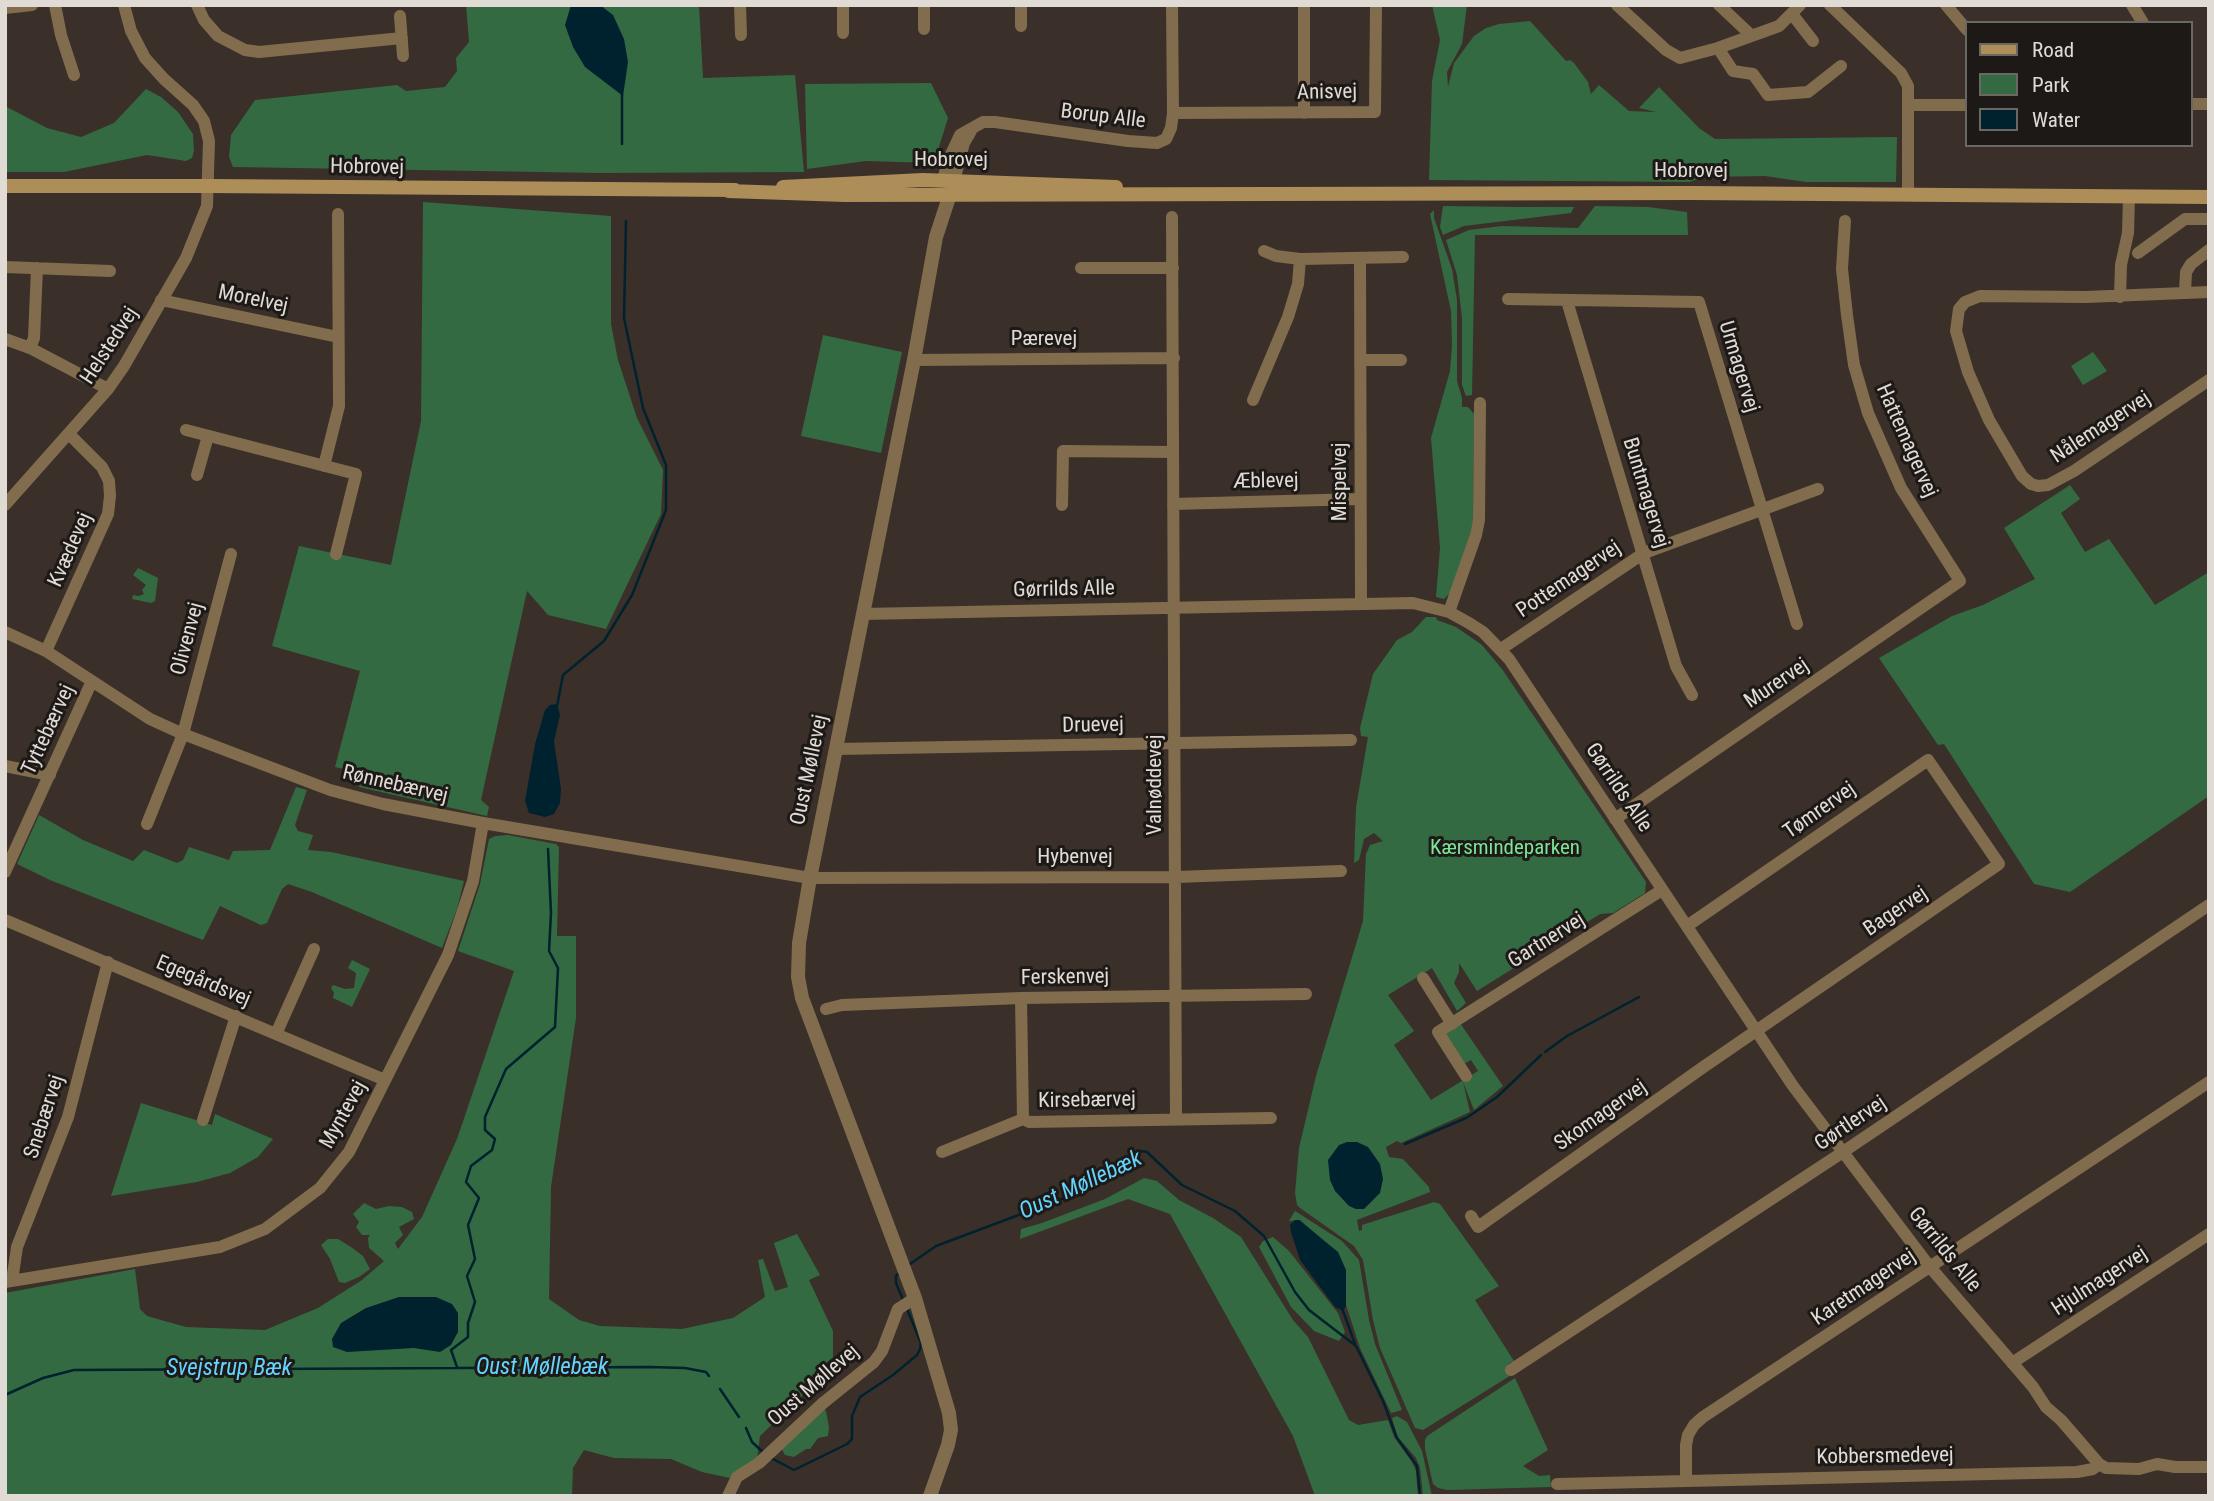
<!DOCTYPE html>
<html>
<head>
<meta charset="utf-8">
<style>
  body { margin:0 }
  #map { position:relative; width:2214px; height:1501px; overflow:hidden; background:#3a3029; font-family:"Roboto Condensed",sans-serif }
  canvas { display:block }
  .frame { position:absolute; inset:0; border:7px solid #e1dbd6; pointer-events:none }
  .legend { position:absolute; left:1965px; top:21px; width:228px; height:126px; box-sizing:border-box; background:#1d1916; border:2px solid #6b6763; margin:0; padding:9px 12px; list-style:none; font-size:21px; color:#e1dbd6 }
  .legend li { display:flex; align-items:center; gap:14px; height:35px }
  .legend b { width:35px; border:2px solid #6b6763 }
</style>
</head>
<body>
<div id="map">
<canvas width="2214" height="1501"></canvas>
<div class="frame"></div>
<ul class="legend">
<li><b style="height:9px;background:#ad8e59"></b>Road</li>
<li><b style="height:19px;background:#336a42"></b>Park</li>
<li><b style="height:19px;background:#00222e"></b>Water</li>
</ul>
</div>
<script>
const ctx = document.querySelector('canvas').getContext('2d');
ctx.lineJoin = 'round';
function fillPath(path, color) { ctx.fillStyle = color; ctx.fill(path, 'evenodd'); }
const shape = rows => new Path2D(rows.map(r => 'M' + r).join(''));
function trace(path, color, width, dash) { ctx.strokeStyle = color; ctx.lineWidth = width; ctx.lineCap = dash ? 'butt' : 'round'; ctx.setLineDash(dash || []); ctx.stroke(path); }
function drawText(font, color, halo, rows, align = 'center') {
  ctx.font = font + ' "Roboto Condensed",sans-serif'; ctx.lineWidth = 6; ctx.setLineDash([]); ctx.textBaseline = 'middle'; ctx.strokeStyle = halo; ctx.fillStyle = color; for (const [text, x, y, turn = 0] of rows) {
    ctx.save(); ctx.translate(x, y); ctx.rotate((+turn || 0) * Math.PI / 180); ctx.textAlign = isNaN(turn) ? turn : align; if (halo) ctx.strokeText(text, 0, 0); ctx.fillText(text, 0, 0); ctx.restore();
  }
}
const green = shape([
  [466,5,699,5,703,78,795,75,804,172,601,173,233,167,229,157,231,135,255,100,397,85,406,91,445,87,457,71,456,58,469,42],
  [1432,5,1467,5,1462,44,1447,72,1448,87,1454,63,1474,36,1486,28,1499,24,1530,21,1566,61,1570,60,1574,63,1588,82,1591,94,1599,85,1629,111,1656,112,1639,108,1659,87,1699,128,1715,139,1897,137,1896,182,1806,182,1765,176,1705,177,1689,182,1429,180,1432,81,1440,40],
  [931,83,948,118,934,163,866,161,807,169,805,84],
  [146,89,161,97,178,112,193,134,194,151,192,158,186,161,147,155,64,172,5,172,5,106,47,128,81,137,114,123],
  [423,202,611,216,611,324,618,360,637,418,663,470,661,514,606,629,548,615,527,591,481,800,489,807,487,816,359,787,360,784,372,776,335,767,360,671,272,646,299,546,391,565,421,421],
  [1443,206,1517,207,1574,207,1571,213,1464,226,1443,235,1440,227],
  [1595,206,1648,207,1687,212,1688,235,1475,235,1472,395,1466,396,1462,385,1462,318,1457,275,1446,240,1469,230,1502,226,1578,228],
  [1434,210,1434,218,1452,269,1457,300,1457,381,1462,398,1462,407,1468,407,1474,414,1473,521,1469,538,1450,593,1444,599,1436,597,1440,548,1431,438,1450,371,1452,345,1451,311,1430,214],
  [823,335,902,352,881,453,801,436],
  [2093,352,2107,371,2083,385,2071,366],
  [2070,485,2080,499,2061,513,2085,552,2109,539,2155,605,2209,572,2209,796,2070,892,2034,884,1944,744,1938,745,1879,658,1952,616,1983,605,2035,579,2004,528],
  [138,568,158,578,155,601,151,603,132,599,133,595,139,596,144,594,142,590,146,585,133,575],
  [1426,617,1436,617,1437,620,1456,627,1482,645,1502,669,1646,882,1645,893,1613,913,1600,914,1477,991,1459,963,1459,972,1454,983,1466,1003,1457,1011,1432,968,1388,995,1414,1031,1394,1045,1431,1100,1478,1071,1471,1060,1464,1064,1444,1034,1460,1023,1503,1086,1474,1110,1463,1082,1470,1112,1401,1143,1397,1141,1386,1147,1389,1157,1403,1159,1429,1187,1430,1192,1357,1220,1359,1231,1362,1230,1362,1225,1434,1202,1440,1204,1499,1286,1475,1300,1514,1361,1508,1364,1513,1374,1423,1430,1415,1428,1380,1348,1373,1320,1363,1260,1354,1246,1300,1208,1297,1205,1295,1193,1299,1148,1316,1076,1363,921,1366,854,1370,845,1383,841,1374,833,1364,839,1359,860,1354,863,1356,807,1368,737,1361,736,1360,728,1373,674,1397,640,1412,632],
  [296,787,307,790,295,825,298,831,313,835,308,850,331,852,464,881,457,909,442,948,312,892,288,884,282,889,267,923,261,925,220,906,203,940,50,880,17,864,39,815,83,840,133,861,144,850,177,863,183,860,189,847,229,860,233,851,270,850],
  [508,835,556,844,559,847,557,936,576,936,576,1018,551,1187,549,1299,579,1320,600,1326,682,1329,733,1318,765,1297,758,1260,763,1259,775,1291,788,1287,774,1243,797,1234,820,1275,809,1280,833,1331,833,1357,808,1379,802,1396,760,1436,757,1459,730,1478,702,1472,671,1459,614,1458,584,1450,573,1468,572,1496,5,1496,5,1293,135,1269,140,1309,147,1316,186,1327,265,1330,318,1308,362,1280,384,1261,369,1248,368,1238,370,1235,362,1235,356,1227,359,1222,353,1214,364,1203,376,1209,389,1206,402,1207,412,1212,414,1219,399,1227,403,1235,395,1243,398,1249,422,1217,457,1139,514,971,458,951,480,884,489,839,495,836],
  [352,960,370,969,352,1007,333,998,334,993,331,988,333,985,345,989,354,988,356,973,348,968],
  [141,1103,212,1125,215,1114,273,1139,258,1157,230,1173,197,1182,111,1196],
  [1144,1178,1157,1181,1179,1200,1213,1218,1241,1237,1293,1320,1308,1337,1349,1420,1358,1425,1388,1420,1394,1437,1412,1462,1416,1471,1418,1496,1315,1496,1293,1436,1170,1214,1128,1199,1020,1239,1021,1229,1042,1223,1105,1199],
  [1295,1211,1342,1241,1359,1260,1369,1320,1375,1344,1402,1410,1391,1413,1360,1348,1346,1305,1346,1270,1318,1236,1300,1220,1289,1221],
  [1273,1237,1289,1251,1338,1313,1345,1332,1339,1341,1314,1331,1291,1307,1259,1247,1263,1241],
  [328,1239,338,1239,351,1247,363,1256,370,1269,359,1277,345,1283,339,1282,330,1259,321,1245],
  [1515,1378,1548,1450,1523,1466,1539,1476,1550,1475,1551,1487,1447,1490,1438,1488,1433,1484,1425,1449,1425,1440,1427,1436],
  [823,1408,826,1411,829,1427,828,1436,818,1438,810,1449,806,1449,794,1457,785,1455,781,1448],
  [1397,1416,1407,1422,1422,1451,1432,1496,1423,1496,1420,1468,1416,1458,1397,1436,1392,1418]
]);
const water = shape([
  [571,5,600,5,613,15,624,39,628,62,623,96,585,67,573,47,565,25],
  [557,704,560,715,554,741,561,789,560,803,554,814,545,817,529,813,525,801,535,744,545,710,550,705],
  [1347,1142,1357,1142,1368,1147,1380,1164,1383,1179,1380,1193,1364,1209,1356,1209,1349,1206,1335,1191,1330,1180,1328,1160,1339,1145],
  [1295,1220,1299,1220,1338,1252,1346,1270,1346,1306,1343,1311,1335,1307,1300,1260,1291,1232,1290,1225],
  [399,1297,436,1297,452,1304,458,1313,458,1332,451,1345,440,1352,414,1348,347,1352,333,1347,332,1339,341,1323,366,1308]
]);
const stream = shape([
  [622,94,622,144],
  [557,706,563,675,604,641,632,595,666,510,666,465,643,408,624,318,626,221],
  [1545,1052,1567,1036,1639,997],
  [1468,1117,1497,1097,1541,1055],
  [1405,1144,1466,1118],
  [907,1266,936,1246,1064,1198,1130,1166,1136,1155,1142,1151,1147,1152,1182,1185,1235,1211,1264,1236,1295,1292,1309,1310,1356,1346,1383,1401,1397,1438,1417,1466,1420,1496],
  [899,1273,896,1276,896,1283,904,1302],
  [1343,1311,1355,1344],
  [457,1367,451,1350,468,1337,468,1323,475,1302,467,1276,475,1259,468,1225,479,1198,466,1182,471,1166,492,1150,495,1139,485,1130,485,1117,506,1069,555,1027,558,968,549,951,551,913,548,849],
  [720,1389,739,1417],
  [5,1395,43,1378,74,1370,650,1367,685,1368,706,1372,709,1376],
  [746,1428,752,1442,764,1453],
  [769,1457,794,1470,847,1444,852,1439,852,1416,860,1397,893,1375,917,1355,920,1349,921,1343,907,1309]
]);
const minor = shape([
  [55,5,61,35,74,75],
  [197,5,204,20,218,36,245,50,259,52,402,38],
  [740,5,741,35],
  [924,5,924,29],
  [1617,5,1666,50,1680,58,1718,48,1779,26,1800,5],
  [1719,5,1752,36],
  [1830,5,1901,73,1908,86,1908,195],
  [1946,5,1967,30],
  [2132,5,2143,23],
  [5,8,32,5],
  [1792,14,1813,41],
  [400,16,403,56],
  [1021,26,1021,5],
  [843,33,843,5],
  [1718,48,1733,71,1753,74,1768,95,1808,92,1841,66],
  [2191,104,2209,104],
  [1909,105,1967,105],
  [1173,113,1375,112,1376,5],
  [1304,113,1304,5],
  [943,181,947,163,960,135,983,122,995,122,1128,141,1157,143,1166,139,1171,128,1173,113,1172,5],
  [954,181,964,143,971,131],
  [1172,217,1176,1119],
  [1264,251,1276,256,1300,259],
  [2138,253,2185,219,2209,219],
  [1360,258,1361,604],
  [5,267,110,271],
  [1081,268,1173,268],
  [2185,292,2186,272,2191,264,2209,250],
  [2209,292,2086,297,1980,296,1965,302,1959,309,1956,331,1968,372,1989,420,2022,476,2031,484,2038,486,2048,485,2074,471,2209,380],
  [2120,297,2121,265,2128,233,2129,197],
  [1508,299,1699,302,1797,624],
  [161,300,338,337],
  [1567,301,1676,666,1692,695],
  [5,339,30,348,108,389],
  [30,348,34,338,37,268],
  [914,360,1174,358],
  [1360,360,1401,360],
  [1253,400,1288,317,1298,284,1300,259,1403,257],
  [186,430,356,474,336,554],
  [324,466,339,406,338,214],
  [197,475,208,436],
  [1173,504,1360,499],
  [5,505,108,389,124,366,186,258,207,206,209,141,204,121,193,105,164,79,145,58,131,31,124,5],
  [1062,505,1063,451,1173,452],
  [1449,612,1476,535,1479,520,1480,403],
  [863,614,1413,603,1449,612,1469,623,1483,632,1509,659,1793,1086,1930,1267,2033,1387,2046,1407,2061,1420,2099,1464,2106,1468,2139,1469,2157,1464,2175,1467,2209,1467],
  [5,632,46,651,150,719,183,734,330,790,383,804,483,823,810,878,1176,877,1341,871],
  [1501,649,1644,553,1818,489],
  [46,651,108,514,110,496,109,481,102,467,69,434],
  [836,749,1351,740],
  [5,766,50,775],
  [1615,819,1960,581,1901,488,1868,413,1854,365,1847,315,1842,269,1845,221],
  [147,824,183,734,231,554],
  [5,872,92,681],
  [5,920,385,1080],
  [1423,978,1452,1024],
  [1021,998,1023,1119,1029,1122,1271,1118],
  [826,1009,842,1005,1021,998,1306,994],
  [276,1034,314,949],
  [1466,1076,1438,1032,1662,890],
  [203,1120,236,1016],
  [942,1152,1023,1119],
  [1471,1216,1478,1227,1702,1068,1999,864,1928,760,1687,926],
  [12,1281,17,1247,68,1117,108,962],
  [5,1282,220,1247,265,1229,320,1188,349,1152,448,955,473,881,483,823],
  [2012,1363,2209,1234],
  [1511,1370,1837,1156,2209,905],
  [1686,1480,1686,1445,1688,1435,1694,1425,1703,1417,2209,1082],
  [1557,1484,2077,1472,2093,1469,2099,1464],
  [728,1496,737,1477,759,1463,823,1403,874,1362,882,1351,898,1309,915,1298]
]);
const tertiary = shape([
  [930,1496,948,1445,951,1430,949,1413,915,1298,802,998,798,977,799,943,810,878,914,360,936,237,953,185]
]);
const secondary = shape([
  [5,186,209,186,735,190],
  [783,187,923,180,1116,187],
  [728,191,845,195,1692,193,2209,197]
]);
const streetNames = [
  ["Anisvej",1327,93,-1],
  ["Borup Alle",1103,117,7],
  ["Hobrovej",951,161],
  ["Hobrovej",367,168,1],
  ["Hobrovej",1691,172],
  ["Morelvej",253,300,12],
  ["Pærevej",1044,340],
  ["Helstedvej",110,346,-57],
  ["Urmagervej",1738,367,73],
  ["Nålemagervej",2101,428,-33],
  ["Hattemagervej",1906,441,66],
  ["Æblevej",1266,482,-1],
  ["Mispelvej",1341,482,-90],
  ["Buntmagervej",1645,493,73],
  ["Kvædevej",71,550,-66],
  ["Pottemagervej",1569,580,-34],
  ["Gørrilds Alle",1064,590,-1],
  ["Olivenvej",188,639,-75],
  ["Murervej",1777,684,-34],
  ["Druevej",1093,726,-1],
  ["Tyttebærvej",49,730,-65],
  ["Oust Møllevej",810,770,-78],
  ["Rønnebærvej",395,785,13],
  ["Valnøddevej",1156,785,-90],
  ["Gørrilds Alle",1618,788,56],
  ["Tømrervej",1820,811,-35],
  ["Hybenvej",1075,858],
  ["Bagervej",1896,912,-34],
  ["Gartnervej",1547,941,-32],
  ["Ferskenvej",1065,978,-1],
  ["Egegårdsvej",203,982,23],
  ["Kirsebærvej",1087,1101,-1],
  ["Myntevej",344,1115,-61],
  ["Skomagervej",1601,1116,-35],
  ["Snebærvej",45,1117,-72],
  ["Gørtlervej",1851,1124,-34],
  ["Gørrilds Alle",1944,1250,51],
  ["Hjulmagervej",2100,1282,-33],
  ["Karetmagervej",1864,1288,-34],
  ["Oust Møllevej",814,1386,-41],
  ["Kobbersmedevej",1885,1457,-1]
];
const parkNames = [
  ["Kærsmindeparken",1505,849]
];
const waterNames = [
  ["Oust Møllebæk",1081,1186,-25],
  ["Oust Møllebæk",542,1368],
  ["Svejstrup Bæk",229,1369]
];
fillPath(green, '#336a42');
fillPath(water, '#00222e');
trace(stream, '#00222e', 2.5);
trace(minor, '#816d4d', 12);
trace(tertiary, '#816d4d', 14);
trace(secondary, '#ad8e59', 14);
drawText('21px', '#e1dbd6', '#1d1916', streetNames);
drawText('21px', '#7be596', '#1d1916', parkNames);
drawText('italic 23px', '#64d4ff', '#1d1916', waterNames);
</script>
</body>
</html>
